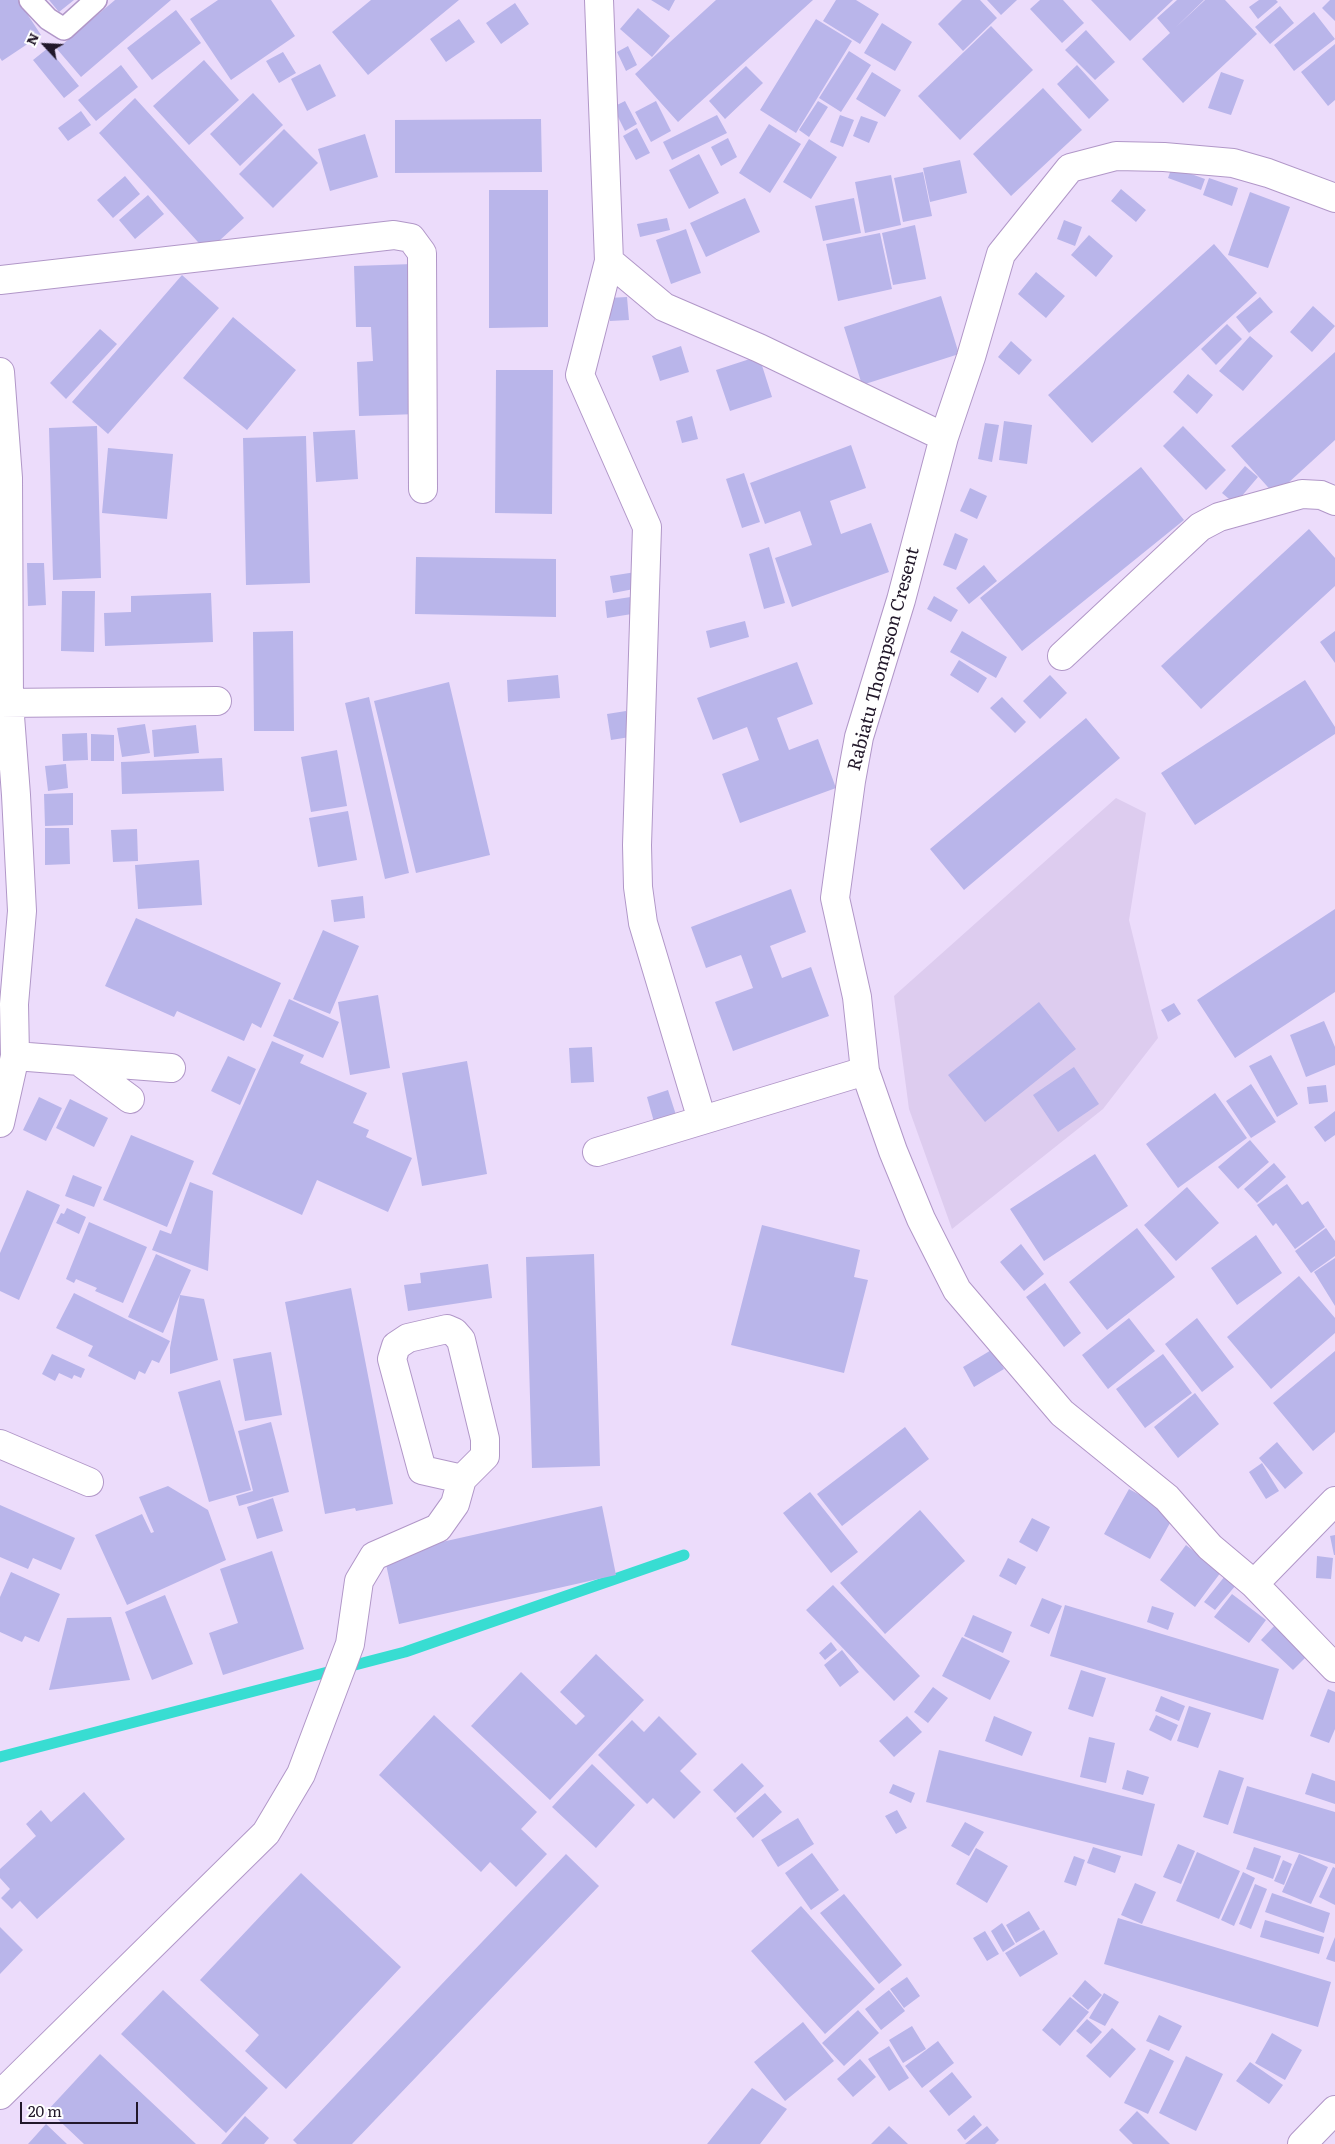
<!DOCTYPE html>
<html>
<head>
<meta charset="utf-8">
<style>
  body { margin:0 }
  #map { position:relative; width:1335px; height:2144px; overflow:hidden; background:#ecdcfb; font-family:Literata,serif }
  canvas { display:block }
  .north { position:absolute; left:20px; top:20px; width:50px; height:50px; -webkit-text-stroke:4px #fff; paint-order:stroke; rotate:295deg; font-size:14px; font-weight:700; line-height:20px; text-align:center; color:#22182a }
  .north::after { content:''; display:block; margin:auto; width:18px; height:22px; background:#22182a; clip-path:polygon(50% 0,100% 100%,50% 72%,0 100%) }
  .scale { position:absolute; left:20px; top:2102px; width:118px; height:22px; box-sizing:border-box; border:2px solid #22182a; border-top:0; padding-left:6px; font-size:15px; line-height:18px; white-space:nowrap; color:#22182a; -webkit-text-stroke:4px #fff; paint-order:stroke }
</style>
</head>
<body>
<div id="map">
<canvas width="1335" height="2144"></canvas>
<div class="north">N</div>
<div class="scale">20 m</div>
</div>
<script>
const ctx = document.querySelector('canvas').getContext('2d');
ctx.lineJoin = 'round';
function fillPath(path, color) { ctx.fillStyle = color; ctx.fill(path, 'evenodd'); }
const shape = rows => new Path2D(rows.map(r => 'M' + r).join(''));
function trace(path, color, width, dash) { ctx.strokeStyle = color; ctx.lineWidth = width; ctx.lineCap = dash ? 'butt' : 'round'; ctx.setLineDash(dash || []); ctx.stroke(path); }
function drawText(font, color, halo, rows, align = 'center') {
  ctx.font = font + ' Literata,serif'; ctx.lineWidth = 4.5; ctx.setLineDash([]); ctx.textBaseline = 'middle'; ctx.strokeStyle = halo; ctx.fillStyle = color; for (const [text, x, y, turn = 0] of rows) {
    ctx.save(); ctx.translate(x, y); ctx.rotate((+turn || 0) * Math.PI / 180); ctx.textAlign = isNaN(turn) ? turn : align; if (halo) ctx.strokeText(text, 0, 0); ctx.fillText(text, 0, 0); ctx.restore();
  }
}
const built = shape([
  [1116,798,1146,813,1129,920,1158,1038,1103,1109,952,1229,909,1109,894,996]
]);
const stream = shape([
  [0,1757,405,1652,684,1555]
]);
const building = shape([
  [0,0,18,0,41,35,2,61,0,58],
  [49,0,74,0,59,12],
  [115,0,171,0,81,77,57,49],
  [218,0,271,0,295,36,231,80,190,19],
  [371,0,459,0,368,75,332,32],
  [651,0,675,0,669,11],
  [716,0,813,0,678,122,635,74],
  [836,0,856,0,879,14,860,44,823,21],
  [962,0,980,0,997,18,963,51,938,24],
  [987,0,1017,0,1001,15],
  [1040,0,1063,0,1084,23,1062,43,1030,9],
  [1091,0,1173,0,1130,41],
  [1177,0,1204,0,1175,28,1205,0,1225,0,1257,34,1183,103,1142,59,1170,33,1157,18],
  [1259,0,1276,0,1278,2,1258,19,1249,7],
  [1330,0,1335,0,1335,21,1322,8],
  [515,3,529,24,501,44,486,23],
  [1280,6,1294,23,1270,44,1255,27],
  [638,8,670,36,652,57,620,29],
  [176,10,201,43,152,80,127,48],
  [1314,12,1335,39,1294,71,1274,45],
  [459,19,475,42,446,62,430,39],
  [816,19,852,41,796,133,760,110],
  [882,23,912,42,895,71,864,53],
  [991,26,1033,70,960,140,918,96],
  [1086,30,1115,62,1095,80,1065,50],
  [1335,44,1335,100,1328,106,1301,72],
  [628,46,637,65,626,71,617,52],
  [48,48,79,86,64,98,33,60],
  [849,51,871,65,841,112,819,98],
  [283,52,296,73,279,83,266,61],
  [204,60,239,100,189,145,153,106],
  [320,64,336,96,307,111,291,79],
  [121,65,138,87,96,121,78,100],
  [1077,65,1109,100,1089,119,1057,84],
  [746,66,763,83,725,119,709,101],
  [872,72,901,90,885,117,856,99],
  [1221,72,1244,80,1231,115,1208,108],
  [1043,88,1082,130,1011,196,973,154],
  [253,93,283,125,240,166,210,134],
  [135,98,244,218,207,252,99,133],
  [625,101,637,124,625,131,613,107],
  [656,101,671,131,651,142,635,112],
  [818,101,828,107,809,137,799,130],
  [81,111,91,125,68,141,58,128],
  [717,115,727,133,672,160,663,142],
  [840,115,854,120,843,147,830,142],
  [861,116,878,122,869,143,853,136],
  [541,119,542,172,395,173,395,120],
  [769,124,801,144,770,193,739,173],
  [637,128,650,153,636,160,623,136],
  [284,129,318,163,273,208,239,174],
  [365,134,378,177,330,191,318,149],
  [728,138,737,157,721,166,711,147],
  [809,139,837,157,811,199,783,182],
  [699,154,719,193,689,209,669,170],
  [960,160,967,193,930,202,923,168],
  [1172,167,1205,179,1201,190,1168,178],
  [923,172,932,216,903,222,894,178],
  [891,175,901,225,865,233,855,182],
  [125,176,140,194,113,218,97,200],
  [1209,178,1238,188,1232,206,1203,195],
  [1121,189,1146,210,1136,222,1111,201],
  [489,190,548,190,548,327,489,328],
  [1250,192,1290,207,1268,268,1228,255],
  [148,195,164,214,135,239,119,220],
  [745,198,760,232,706,257,690,223],
  [854,198,861,233,823,241,815,206],
  [667,218,670,230,640,237,637,224],
  [1064,220,1082,227,1075,246,1057,239],
  [915,225,926,279,893,285,882,233],
  [686,229,701,273,671,284,656,240],
  [880,233,892,289,838,301,826,244],
  [1089,235,1113,256,1096,277,1071,255],
  [1214,244,1257,293,1092,443,1048,395],
  [413,264,418,414,359,416,357,362,373,361,371,327,356,327,354,266],
  [1036,272,1065,296,1046,318,1018,294],
  [182,275,219,308,108,434,72,402],
  [941,296,959,354,862,385,844,327],
  [627,297,629,320,610,321,608,298],
  [1260,297,1273,312,1249,333,1236,317],
  [1313,306,1335,326,1312,352,1290,332],
  [233,317,296,370,247,430,183,378],
  [1227,324,1242,339,1216,365,1201,349],
  [100,329,117,344,66,399,50,383],
  [1250,336,1273,356,1243,391,1219,371],
  [1011,341,1032,360,1019,375,998,357],
  [681,346,689,372,660,381,652,356],
  [1335,352,1335,440,1275,495,1231,446],
  [759,356,772,397,730,411,716,370],
  [496,370,553,370,552,514,495,513],
  [1188,374,1213,395,1197,414,1173,392],
  [692,416,698,439,682,443,676,421],
  [1004,421,1032,425,1027,464,999,460],
  [985,423,999,425,992,462,978,459],
  [97,426,101,578,53,580,49,428],
  [1183,426,1226,470,1206,490,1163,446],
  [355,430,358,479,316,482,313,432],
  [306,436,310,583,246,585,243,438],
  [851,445,866,488,830,501,841,534,871,523,889,572,792,607,775,558,812,545,800,511,765,524,750,483],
  [108,448,173,454,167,519,102,513],
  [1245,466,1258,477,1235,504,1222,493],
  [1141,467,1184,520,1022,651,980,598],
  [744,473,760,522,742,528,726,479],
  [970,488,987,496,977,519,960,511],
  [1309,529,1335,558,1335,586,1201,709,1161,666],
  [955,533,968,539,956,570,943,565],
  [769,547,785,603,764,609,749,554],
  [416,557,556,559,556,617,415,614],
  [27,563,44,563,46,605,28,606],
  [984,565,997,581,969,604,956,588],
  [636,572,639,588,613,593,610,576],
  [62,591,95,591,94,652,61,651],
  [211,593,213,642,105,646,104,613,131,612,131,596],
  [637,596,638,613,607,618,605,601],
  [934,596,958,610,951,622,927,609],
  [745,621,749,637,710,648,706,631],
  [293,631,294,731,254,731,253,632],
  [962,631,1007,657,996,678,950,652],
  [1335,631,1335,663,1320,642],
  [959,660,987,678,978,693,950,675],
  [797,662,813,704,777,718,789,750,818,739,836,788,740,823,722,774,759,760,747,727,713,740,697,698],
  [558,675,560,698,508,702,507,680],
  [1050,675,1067,693,1040,719,1023,701],
  [1305,680,1335,727,1335,734,1195,825,1161,773],
  [449,682,490,855,416,873,374,701],
  [369,697,409,873,385,879,345,703],
  [1002,697,1026,722,1015,733,990,708],
  [626,711,630,737,611,740,607,714],
  [1086,718,1120,758,964,890,930,849],
  [145,724,150,753,122,757,117,728],
  [196,725,199,753,154,757,152,730],
  [87,733,88,760,63,761,62,734],
  [91,734,114,735,114,761,91,761],
  [337,750,347,806,311,812,301,757],
  [222,758,224,791,122,794,121,762],
  [66,764,68,788,48,791,45,766],
  [73,793,73,825,45,826,44,794],
  [348,811,357,860,318,867,309,818],
  [45,828,69,828,70,864,45,865],
  [137,829,138,861,113,862,111,830],
  [199,860,202,905,138,909,135,865],
  [791,889,806,932,770,946,782,978,811,967,829,1016,733,1051,715,1002,753,988,741,955,706,968,691,927],
  [363,896,365,918,334,922,331,900],
  [1335,909,1335,992,1235,1058,1197,1000],
  [136,918,281,983,261,1028,252,1023,244,1041,177,1011,174,1017,105,986],
  [323,930,359,946,330,1014,293,999],
  [378,995,390,1068,350,1075,338,1002],
  [289,999,339,1022,323,1058,273,1036],
  [1039,1002,1076,1049,985,1122,948,1075],
  [1174,1003,1181,1014,1168,1022,1161,1010],
  [1324,1021,1335,1047,1335,1065,1306,1077,1290,1035],
  [272,1041,304,1055,300,1063,367,1093,353,1123,369,1130,366,1137,412,1158,388,1212,317,1180,302,1215,212,1174],
  [592,1047,594,1082,571,1083,569,1048],
  [1271,1055,1298,1104,1277,1117,1249,1066],
  [228,1056,256,1069,240,1105,211,1091],
  [467,1061,487,1174,422,1186,402,1073],
  [1074,1067,1099,1104,1058,1132,1033,1095],
  [1251,1084,1276,1122,1251,1138,1226,1101],
  [1326,1085,1328,1102,1309,1104,1307,1087],
  [668,1090,676,1115,654,1122,647,1097],
  [1215,1093,1247,1138,1178,1188,1146,1144],
  [39,1097,62,1108,46,1141,23,1130],
  [70,1099,108,1118,94,1147,56,1128],
  [1335,1111,1335,1135,1325,1142,1314,1127],
  [131,1135,194,1161,167,1227,103,1200],
  [1250,1140,1269,1162,1238,1189,1218,1167],
  [1095,1154,1128,1206,1044,1261,1010,1209],
  [1274,1163,1286,1177,1257,1203,1244,1189],
  [73,1175,102,1187,94,1207,65,1196],
  [190,1182,213,1191,208,1271,152,1250,160,1230,171,1234],
  [1287,1184,1302,1205,1308,1201,1325,1227,1295,1249,1276,1223,1273,1226,1257,1205],
  [1187,1187,1219,1223,1176,1261,1144,1225],
  [27,1190,60,1205,19,1300,0,1291,0,1253],
  [67,1208,86,1217,79,1234,56,1223,61,1213,64,1214],
  [89,1222,147,1247,123,1303,95,1291,97,1288,76,1279,74,1283,66,1279],
  [762,1225,860,1250,854,1277,868,1280,844,1373,731,1345],
  [1137,1228,1175,1277,1107,1330,1069,1282],
  [1326,1228,1335,1241,1335,1256,1311,1273,1295,1251],
  [1256,1235,1282,1273,1237,1305,1211,1268],
  [1021,1244,1044,1274,1024,1291,1000,1262],
  [156,1254,191,1270,163,1333,128,1317],
  [594,1254,600,1466,532,1468,526,1257],
  [1335,1258,1335,1306,1314,1272],
  [488,1264,492,1298,408,1311,404,1285,421,1283,420,1273],
  [1299,1276,1335,1318,1335,1333,1271,1389,1227,1337],
  [1045,1283,1081,1333,1064,1347,1026,1297],
  [351,1288,393,1504,356,1511,355,1508,325,1514,285,1302],
  [74,1293,170,1341,159,1363,152,1360,145,1374,139,1371,135,1380,88,1356,93,1346,56,1328],
  [180,1295,204,1299,218,1360,170,1374,170,1348],
  [1129,1318,1155,1351,1108,1389,1082,1355],
  [1197,1318,1234,1367,1202,1392,1165,1344],
  [993,1349,1004,1369,974,1387,963,1367],
  [1335,1351,1335,1432,1313,1451,1273,1403],
  [271,1352,282,1415,245,1421,233,1359],
  [52,1354,85,1369,81,1378,74,1375,72,1379,59,1373,55,1381,42,1374],
  [1163,1354,1192,1393,1145,1428,1116,1389],
  [220,1380,251,1490,209,1502,178,1392],
  [1195,1393,1219,1424,1178,1458,1154,1427],
  [271,1422,289,1492,239,1506,236,1496,253,1491,238,1431],
  [905,1427,929,1459,842,1526,817,1494],
  [1277,1442,1303,1473,1285,1489,1259,1458],
  [1262,1463,1279,1491,1266,1499,1249,1472],
  [168,1486,208,1510,226,1560,127,1605,95,1535,142,1514,151,1533,154,1532,139,1497],
  [1129,1489,1175,1514,1150,1559,1104,1534],
  [810,1492,858,1552,831,1573,783,1513],
  [273,1498,283,1531,257,1539,247,1507],
  [0,1505,75,1538,61,1570,33,1558,28,1569,0,1557],
  [602,1506,616,1575,399,1624,384,1555],
  [920,1510,965,1561,885,1634,840,1583],
  [1032,1518,1050,1527,1037,1552,1019,1542],
  [1335,1535,1335,1555,1334,1555,1330,1536],
  [1186,1545,1221,1572,1195,1607,1160,1580],
  [272,1551,304,1649,223,1675,209,1633,238,1623,220,1569],
  [1317,1556,1333,1558,1331,1579,1316,1578],
  [1008,1558,1026,1567,1016,1585,999,1576],
  [11,1572,60,1594,39,1642,25,1636,22,1642,0,1632,0,1597],
  [1225,1576,1236,1585,1215,1610,1204,1602],
  [833,1585,920,1676,894,1701,806,1610],
  [1232,1594,1266,1620,1249,1643,1214,1617],
  [165,1595,193,1664,152,1680,125,1612],
  [1042,1598,1062,1606,1049,1634,1030,1626],
  [1065,1605,1279,1669,1263,1720,1050,1656],
  [1152,1606,1174,1613,1168,1630,1147,1622],
  [973,1615,1012,1632,1003,1653,964,1636],
  [111,1617,130,1680,49,1690,67,1618],
  [1276,1624,1309,1654,1293,1670,1261,1640],
  [962,1637,1010,1661,990,1700,942,1676],
  [831,1642,837,1650,825,1660,819,1653],
  [842,1650,859,1672,840,1687,824,1665],
  [596,1654,644,1700,550,1800,471,1726,521,1672,576,1725,585,1716,560,1692],
  [1081,1670,1106,1678,1093,1717,1068,1709],
  [933,1687,948,1698,928,1723,914,1712],
  [1328,1689,1335,1692,1335,1729,1329,1743,1310,1736],
  [1161,1696,1185,1706,1179,1721,1155,1711],
  [1189,1706,1211,1713,1198,1748,1177,1741],
  [434,1715,537,1812,521,1829,547,1854,516,1887,490,1862,481,1872,379,1775],
  [1156,1715,1178,1725,1171,1741,1149,1730],
  [659,1716,697,1754,680,1771,701,1792,674,1819,653,1798,647,1804,598,1755,632,1720,644,1732],
  [907,1716,922,1732,894,1757,879,1741],
  [994,1716,1032,1732,1022,1756,985,1741],
  [1089,1737,1115,1743,1106,1783,1080,1777],
  [939,1750,1155,1804,1142,1856,926,1802],
  [742,1763,764,1786,735,1813,713,1790],
  [592,1764,635,1805,596,1848,552,1807],
  [1127,1770,1149,1777,1143,1795,1122,1789],
  [1219,1770,1244,1778,1228,1825,1203,1817],
  [1312,1773,1335,1781,1335,1804,1305,1794],
  [893,1784,915,1793,911,1803,889,1793],
  [1247,1786,1335,1812,1335,1864,1233,1833],
  [84,1792,125,1839,37,1919,20,1901,12,1909,1,1898,10,1889,0,1878,0,1869,36,1836,26,1824,41,1810,51,1822],
  [765,1793,782,1812,753,1838,736,1818],
  [897,1810,907,1828,896,1834,885,1816],
  [798,1818,814,1844,778,1867,761,1840],
  [965,1822,984,1832,969,1856,951,1846],
  [1178,1844,1195,1851,1181,1884,1163,1877],
  [1093,1847,1121,1856,1115,1873,1087,1863],
  [1254,1847,1281,1856,1273,1879,1246,1869],
  [976,1848,1008,1866,987,1903,956,1884],
  [1197,1852,1240,1871,1219,1919,1176,1901],
  [812,1853,839,1890,811,1910,785,1873],
  [566,1854,599,1886,352,2144,297,2144,293,2140],
  [1299,1854,1328,1867,1311,1904,1282,1892],
  [1074,1856,1085,1860,1076,1886,1064,1882],
  [1283,1860,1292,1864,1284,1885,1274,1881],
  [1333,1867,1335,1868,1335,1905,1319,1897],
  [1243,1872,1255,1878,1234,1926,1221,1920],
  [301,1873,401,1967,286,2089,245,2051,259,2035,200,1980],
  [1135,1883,1156,1892,1142,1924,1121,1915],
  [1255,1884,1267,1889,1251,1929,1239,1924],
  [1272,1893,1330,1913,1324,1933,1265,1912],
  [844,1894,902,1965,879,1984,820,1913],
  [801,1906,875,1989,825,2034,751,1951],
  [1029,1911,1040,1929,1016,1943,1006,1925],
  [1118,1918,1331,1982,1318,2027,1104,1964],
  [1265,1920,1324,1937,1319,1954,1260,1937],
  [1002,1923,1015,1944,1003,1952,991,1931],
  [0,1927,23,1950,0,1974],
  [1044,1930,1058,1954,1020,1977,1005,1953],
  [985,1931,999,1954,987,1961,973,1938],
  [1335,1937,1335,1962,1326,1959],
  [907,1977,920,1996,904,2008,890,1989],
  [1085,1980,1102,1995,1088,2010,1072,1996],
  [163,1990,268,2088,226,2133,121,2034],
  [889,1990,905,2011,881,2030,865,2009],
  [1104,1993,1119,2002,1105,2026,1089,2018],
  [1070,1997,1089,2012,1060,2046,1042,2030],
  [858,2010,879,2033,844,2066,822,2043],
  [1159,2015,1182,2026,1169,2051,1146,2041],
  [1087,2019,1102,2032,1091,2044,1076,2031],
  [803,2022,834,2061,785,2101,754,2062],
  [912,2026,926,2049,903,2063,889,2040],
  [1112,2028,1136,2049,1110,2078,1086,2056],
  [1272,2033,1302,2050,1285,2080,1255,2063],
  [938,2041,954,2063,922,2088,905,2066],
  [889,2046,909,2078,889,2091,868,2059],
  [1150,2049,1174,2061,1148,2114,1124,2103],
  [100,2054,196,2144,84,2144,48,2110],
  [1186,2056,1223,2074,1196,2131,1159,2113],
  [860,2059,876,2077,853,2097,837,2079],
  [1250,2062,1283,2085,1269,2104,1236,2081],
  [952,2072,972,2097,949,2116,929,2091],
  [752,2088,787,2109,760,2144,707,2144],
  [1137,2111,1170,2144,1133,2144,1119,2130],
  [974,2115,982,2125,965,2140,957,2130],
  [245,2116,269,2138,264,2144,221,2144],
  [46,2124,67,2144,28,2144],
  [889,2126,908,2144,871,2144],
  [987,2126,999,2140,995,2144,965,2144]
]);
const lane = shape([
  [30,0,48,19,64,29,96,0]
]);
const street = shape([
  [599,0,609,261,580,375,647,527,637,845,638,887,643,923,702,1120],
  [1335,198,1268,173,1233,163,1164,157,1116,156,1070,168,1001,254,971,357,944,437,901,600,859,737,851,781,835,898,857,997,865,1071,893,1151,921,1219,957,1290,1062,1413,1167,1498,1210,1547,1254,1584,1335,1668],
  [609,261,664,307,759,348,944,437],
  [0,280,394,235,411,238,422,253,423,489],
  [0,372,8,478,9,703,16,795,22,911,14,1004,15,1056,0,1123],
  [1062,656,1200,527,1219,517,1302,494,1321,495,1335,501],
  [0,703,217,701],
  [15,1056,171,1068],
  [80,1062,130,1099],
  [597,1152,865,1071],
  [0,1444,89,1482],
  [1254,1584,1335,1501],
  [0,2095,266,1833,301,1774,350,1644,359,1581,374,1556,438,1528,455,1504,462,1479,485,1456,485,1439,461,1340,454,1332,447,1329,408,1338,396,1346,392,1359,422,1470,462,1479]
]);
const secondary = shape([
  [1302,2144,1335,2110]
]);
const streetNames = [
  ["Rabiatu Thompson Cresent",884,659,-75]
];
fillPath(built, '#ddccef');
trace(stream, '#38ddd2', 11);
fillPath(building, '#b9b5ea');
trace(lane, '#b197c8', 24);
trace(street, '#b197c8', 30);
trace(secondary, '#b197c8', 30);
trace(lane, '#fff', 21);
trace(street, '#fff', 28);
trace(secondary, '#fff', 28);
drawText('18px', '#22182a', '#fff', streetNames);
</script>
</body>
</html>
